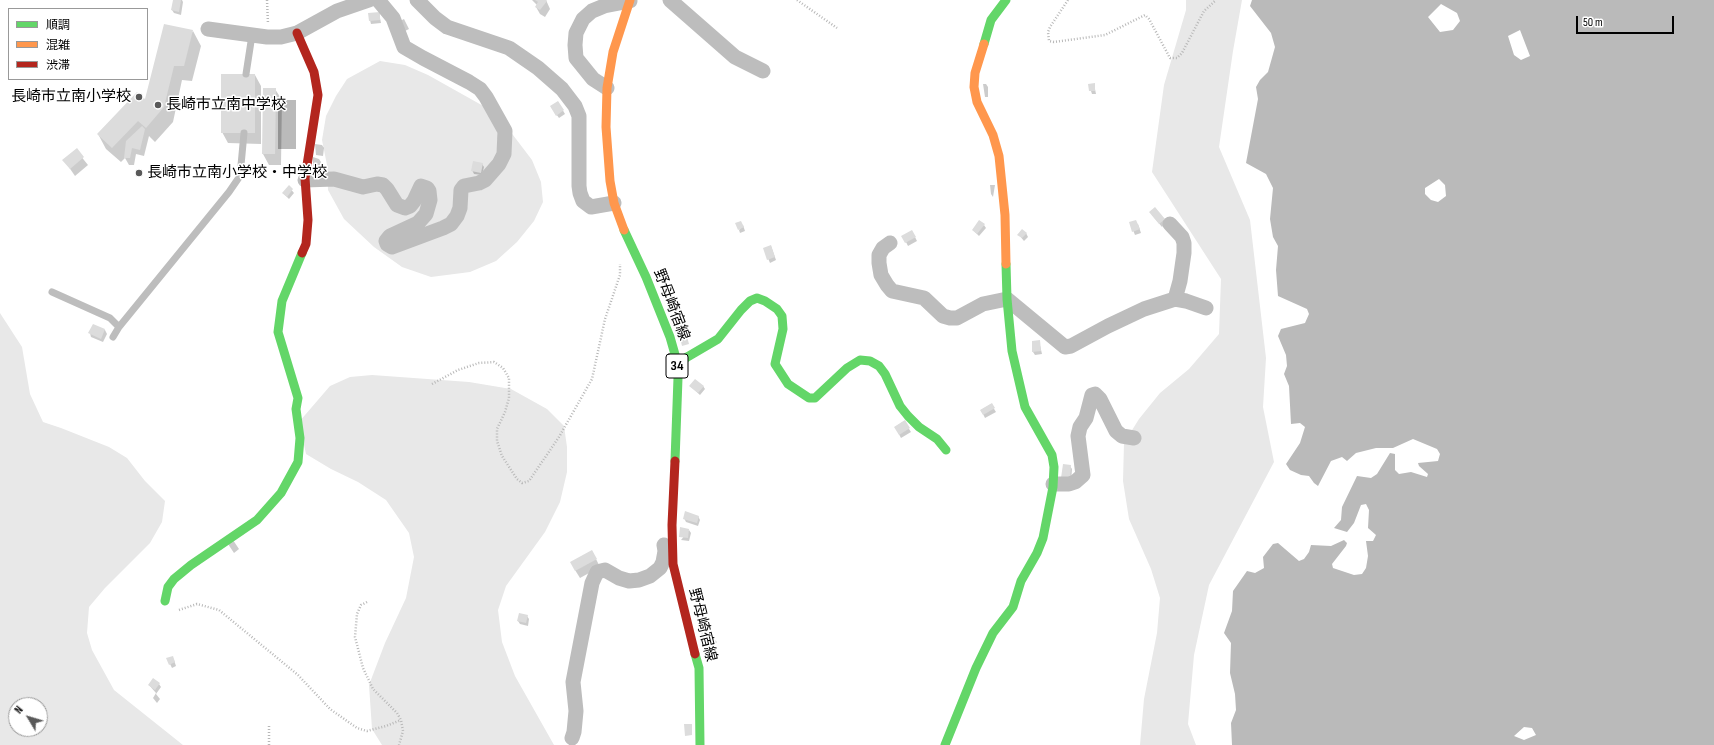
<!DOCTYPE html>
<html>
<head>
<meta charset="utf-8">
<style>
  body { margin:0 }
  #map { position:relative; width:1714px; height:745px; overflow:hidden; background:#fff; font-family:"Sofia Sans Condensed","Noto Sans JP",sans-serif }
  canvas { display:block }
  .legend { position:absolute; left:8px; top:8px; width:140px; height:72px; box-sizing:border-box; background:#fff; border:1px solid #999; margin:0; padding:5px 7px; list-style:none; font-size:12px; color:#000 }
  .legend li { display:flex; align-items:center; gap:8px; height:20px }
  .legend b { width:20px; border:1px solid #999 }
  .north { position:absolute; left:8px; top:697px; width:40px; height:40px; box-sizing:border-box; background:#fff; border:1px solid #999; border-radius:50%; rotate:308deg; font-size:11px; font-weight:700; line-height:16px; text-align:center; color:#000 }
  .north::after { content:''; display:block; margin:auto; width:14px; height:18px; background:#595959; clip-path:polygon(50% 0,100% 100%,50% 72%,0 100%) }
  .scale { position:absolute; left:1576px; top:16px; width:98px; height:18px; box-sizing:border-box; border:2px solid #000; border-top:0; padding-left:5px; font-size:12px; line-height:14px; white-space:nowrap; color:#000; -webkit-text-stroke:3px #fff; paint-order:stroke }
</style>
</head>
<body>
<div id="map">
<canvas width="1714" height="745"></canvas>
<ul class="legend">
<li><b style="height:5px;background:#63d668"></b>順調</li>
<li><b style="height:5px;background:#ff974d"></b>混雑</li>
<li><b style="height:5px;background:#b3261e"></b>渋滞</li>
</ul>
<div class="north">N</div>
<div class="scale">50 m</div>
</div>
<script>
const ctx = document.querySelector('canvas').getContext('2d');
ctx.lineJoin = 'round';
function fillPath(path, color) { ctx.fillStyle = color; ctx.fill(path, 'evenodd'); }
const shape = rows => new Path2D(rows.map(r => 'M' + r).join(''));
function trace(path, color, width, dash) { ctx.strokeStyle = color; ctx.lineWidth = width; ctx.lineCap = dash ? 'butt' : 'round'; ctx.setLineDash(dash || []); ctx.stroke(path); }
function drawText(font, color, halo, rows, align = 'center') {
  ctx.font = font + ' "Sofia Sans Condensed","Noto Sans JP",sans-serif'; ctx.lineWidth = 3; ctx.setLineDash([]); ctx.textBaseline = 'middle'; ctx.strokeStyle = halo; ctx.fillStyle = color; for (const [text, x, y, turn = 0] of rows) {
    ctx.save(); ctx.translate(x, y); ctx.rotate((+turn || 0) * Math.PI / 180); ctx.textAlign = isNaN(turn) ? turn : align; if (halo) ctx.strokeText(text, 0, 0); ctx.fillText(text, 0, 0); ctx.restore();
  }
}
const green = shape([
  [1186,0,1242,0,1233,51,1219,147,1250,220,1266,358,1263,407,1274,462,1209,585,1194,655,1188,724,1196,745,1140,745,1144,699,1157,633,1160,598,1151,569,1129,519,1123,481,1124,443,1139,419,1160,393,1189,369,1219,334,1221,279,1152,172,1164,85,1186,10],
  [380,61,405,65,428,75,494,112,513,135,532,160,541,182,543,202,534,221,517,242,496,261,470,272,431,277,402,267,374,247,344,219,328,190,327,165,322,140,326,116,336,96,347,79],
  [0,313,22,347,30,394,43,422,61,428,109,447,127,458,145,481,165,501,162,522,150,543,105,588,89,607,87,633,92,650,114,690,183,745,0,745],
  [16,705,40,705,40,729,16,729],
  [372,375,469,382,511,389,547,409,564,426,567,447,567,472,560,502,545,532,506,586,498,610,502,642,515,676,554,745,382,745,372,729,369,685,385,643,406,598,414,557,409,533,386,500,358,482,331,469,306,454,299,422,330,386,350,377]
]);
const water = shape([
  [1252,0,1714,0,1714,745,1232,745,1231,723,1236,710,1235,694,1230,673,1231,643,1224,633,1232,611,1233,591,1247,571,1255,573,1264,568,1263,557,1273,544,1278,543,1299,561,1304,559,1309,552,1311,545,1331,546,1344,540,1347,543,1346,546,1332,564,1333,568,1354,575,1362,574,1366,568,1368,556,1366,541,1373,541,1376,535,1368,528,1369,510,1366,504,1361,505,1354,523,1347,532,1334,528,1341,520,1342,507,1357,476,1371,478,1377,474,1390,453,1395,454,1395,470,1399,474,1411,472,1427,477,1428,474,1419,466,1418,463,1438,461,1440,454,1437,449,1413,439,1393,448,1376,448,1356,453,1347,461,1342,457,1331,461,1318,486,1314,483,1309,476,1301,475,1290,470,1286,464,1300,443,1305,427,1300,423,1291,424,1289,386,1284,374,1287,366,1286,355,1278,336,1281,329,1305,323,1309,314,1307,309,1278,296,1276,270,1278,246,1273,237,1270,219,1273,188,1266,174,1246,163,1258,99,1256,87,1260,80,1268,72,1275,47,1271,33,1250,6],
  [1441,4,1457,13,1460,21,1453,30,1440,32,1428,17],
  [1520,30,1530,56,1521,60,1514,55,1508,36],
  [1439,179,1445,185,1446,196,1438,202,1431,200,1425,194,1425,188],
  [1524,727,1532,728,1536,735,1524,740,1514,736],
  [278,100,296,100,296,149,278,149]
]);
const shadow = shape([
  [174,0,182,0,183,2,181,15,174,13,172,10],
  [532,0,546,0,550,9,545,17,540,14,536,7,537,5],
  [379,13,381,23,371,24,370,20],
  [404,19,409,29,405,31,400,21],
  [193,31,201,46,192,81,182,80,173,122,155,142,149,136,144,156,136,154,134,165,129,165,125,158,121,162,106,149,98,134,146,101],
  [255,75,261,86,261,144,228,143,222,132],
  [983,84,986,84,988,87,988,97,985,97],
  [1094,84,1096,94,1092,94,1089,85],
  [275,89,282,100,281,165,269,165,263,154],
  [558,102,565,114,559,118,551,107],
  [315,144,322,145,324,148,323,156,316,155],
  [76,150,88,165,75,176,64,160],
  [313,157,319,159,321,162,319,168,313,166],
  [482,164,484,167,482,175,474,174,472,170],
  [990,185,995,185,993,197,991,194],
  [289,187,294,193,289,199,283,193],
  [1155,208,1166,223,1162,227,1152,215],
  [1130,223,1138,224,1141,233,1135,235],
  [743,225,745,231,740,233,739,230],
  [984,225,986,228,979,236,973,230],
  [912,231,917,241,908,246,903,236],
  [1026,233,1028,237,1024,241,1019,235],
  [771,246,776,260,770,263,764,249],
  [93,325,105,330,107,334,103,342,91,337,90,333],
  [1039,341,1042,354,1035,355,1033,352],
  [690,386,703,386,705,389,700,395],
  [991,404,996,412,985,418,981,410],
  [904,421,911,432,901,438,895,427],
  [1070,466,1072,469,1071,482,1064,481],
  [698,516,700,520,698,526,686,522,684,518],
  [689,530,691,533,689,541,681,540],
  [233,540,239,549,234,553,228,544],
  [592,551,600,567,580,578,575,570],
  [527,616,529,619,528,626,520,624,518,621],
  [705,631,717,642,711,648,702,641],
  [174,660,176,666,172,668,170,664],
  [159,684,161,687,156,694,160,699,157,703,153,698,156,693,149,685]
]);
const building = shape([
  [173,0,181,0,179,12,171,10],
  [535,0,546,0,547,1,540,10,535,7,538,2],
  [380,12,380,20,369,21,368,13],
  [164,24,193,30,184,66,174,66,164,107,146,128,138,121,112,148,97,134,137,92,145,99],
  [221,74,255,74,255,133,221,133],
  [1095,83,1095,91,1089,91,1088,84],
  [263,88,276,88,275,154,262,154],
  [558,101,564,110,556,116,550,106],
  [142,126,145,129,140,150,132,148,130,158,124,158,126,141],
  [77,148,84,157,70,169,62,160],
  [473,161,483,163,481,173,471,171],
  [289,185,293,189,287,197,282,193],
  [1155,207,1165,219,1159,224,1149,212],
  [979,220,985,224,977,234,972,230],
  [1136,220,1140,229,1132,232,1129,222],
  [741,221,744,227,738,230,735,223],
  [1022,229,1027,233,1022,238,1017,235],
  [912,230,916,237,905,243,901,236],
  [771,245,775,257,767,260,763,248],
  [93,324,105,329,101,339,88,333],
  [686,333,689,344,682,346,679,334],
  [1040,340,1041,351,1032,352,1032,341],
  [695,379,704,386,698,393,689,386],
  [992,403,995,408,983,415,980,410],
  [905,420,910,428,899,435,894,427],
  [1063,464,1071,465,1070,479,1061,478],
  [685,511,699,516,697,523,683,519],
  [680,527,689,529,688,538,679,537],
  [592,550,597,559,575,571,570,562],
  [519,613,528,615,526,623,517,621],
  [705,629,715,638,709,646,699,637],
  [173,656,175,662,169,665,166,658],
  [153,678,160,683,155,690,148,685],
  [684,724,692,724,692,735,685,736]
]);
const path = shape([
  [267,0,268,24],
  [797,0,837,28],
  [1068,0,1050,27,1048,32,1049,41,1054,42,1105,35,1145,15,1149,19,1170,58,1177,58,1182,53,1204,11,1216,0],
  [432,384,458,370,479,363,494,362,503,368,509,378,509,398,505,412,497,429,497,441,502,456,517,479,522,483,529,481,559,437,592,379,605,319,620,275,620,264],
  [367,602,361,605,357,614,355,637,363,668,373,689,397,713,401,720,403,731,399,745],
  [179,610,197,604,219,610,298,675,330,709,357,728,367,731,386,726,401,720],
  [269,745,269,724]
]);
const lane = shape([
  [246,74,252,35],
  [52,292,110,318,119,327],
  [113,337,119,327,229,192,240,176,244,133]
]);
const street = shape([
  [417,0,435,18,447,27,509,48,538,68,562,89,575,106,579,116,579,186,580,193,583,201,591,207,614,203],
  [670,0,735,57,763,71],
  [208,29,267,37,281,37,297,33,337,11,369,0],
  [607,88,593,79,576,58,575,45,576,33,583,19,592,11,604,6,630,1],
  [305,180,334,179,363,187,377,184,383,185,387,189,397,205,405,208,410,206,414,201,421,186,427,188,429,191,430,200,426,214,418,223,390,236,386,241,387,244,392,247,443,228,451,224,457,216,460,208,461,190,464,186,479,183,485,180,499,164,504,154,505,131,486,97,480,89,469,82,423,58,404,47,393,18,378,0],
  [1170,224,1182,237,1184,243,1184,253,1180,281,1175,299],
  [890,243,883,248,879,255,879,263,881,275,887,285,892,291,924,298,943,316,950,318,957,318,983,304,1007,299,1065,347,1071,346,1108,326,1144,309,1175,299,1186,301,1206,308],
  [1053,484,1069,484,1075,482,1083,475,1078,436,1080,427,1086,418,1092,395,1095,394,1100,399,1116,431,1122,436,1134,438],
  [572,738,574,732,576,711,573,682,592,583,597,572,605,570,619,578,629,581,639,580,650,576,660,568,663,562,665,551,664,545]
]);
const fast = shape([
  [984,44,991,20,1006,0],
  [624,230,646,277,670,337,676,358,678,378,675,461],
  [677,363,718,339,741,310,750,301,757,298,765,301,777,309,782,316,783,329,775,364,788,384,809,398,815,398,847,368,860,360,870,361,879,366,885,374,900,406,908,416,919,427,937,439,946,450],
  [165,601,168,587,174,579,191,565,257,520,281,493,298,462,300,438,296,409,298,398,278,332,282,301,302,253],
  [695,654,699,668,700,745],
  [945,745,976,668,993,633,1013,607,1021,581,1037,553,1043,538,1053,487,1054,467,1052,455,1025,407,1012,351,1007,299,1006,264]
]);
const slow = shape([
  [984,44,975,73,974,87,977,102,993,135,999,156,1005,215,1006,264],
  [624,230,614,203,610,181,606,127,607,88,613,52,630,0]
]);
const jam = shape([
  [297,33,314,72,318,95,305,178,308,220,306,244,302,253],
  [675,461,672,525,673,564,695,654]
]);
const markers = [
  [139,97,4,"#595959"],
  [158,105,4,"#595959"],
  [139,173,4,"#595959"]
];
const shields = [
  [677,366,22]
];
const shieldNames = [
  ["34",677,366]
];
const poiNames = [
  ["長崎市立南小学校",131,97,"right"],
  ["長崎市立南中学校",166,105],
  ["長崎市立南小学校・中学校",147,173]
];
const streetNames = [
  ["野母崎宿線",671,305,69],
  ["野母崎宿線",702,625,76]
];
fillPath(green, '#e8e8e8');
fillPath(water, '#bababa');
fillPath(shadow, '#0003');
fillPath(building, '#dcdcdc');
trace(path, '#b8b8b8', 2.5, [1, 2]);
trace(lane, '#bdbdbd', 7);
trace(street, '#bdbdbd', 15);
trace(fast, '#63d668', 9);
trace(slow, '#ff974d', 9);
trace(jam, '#b3261e', 9);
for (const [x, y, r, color] of markers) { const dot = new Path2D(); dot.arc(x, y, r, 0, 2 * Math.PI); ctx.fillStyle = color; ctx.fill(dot); trace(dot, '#fff', 1.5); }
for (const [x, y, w] of shields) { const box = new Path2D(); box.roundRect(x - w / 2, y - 12, w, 24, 3); ctx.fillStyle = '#fff'; ctx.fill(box); trace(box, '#000', 1); }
drawText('bold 14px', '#000', null, shieldNames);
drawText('15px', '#000', '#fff', poiNames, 'left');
drawText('15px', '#000', '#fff', streetNames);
</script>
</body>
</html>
